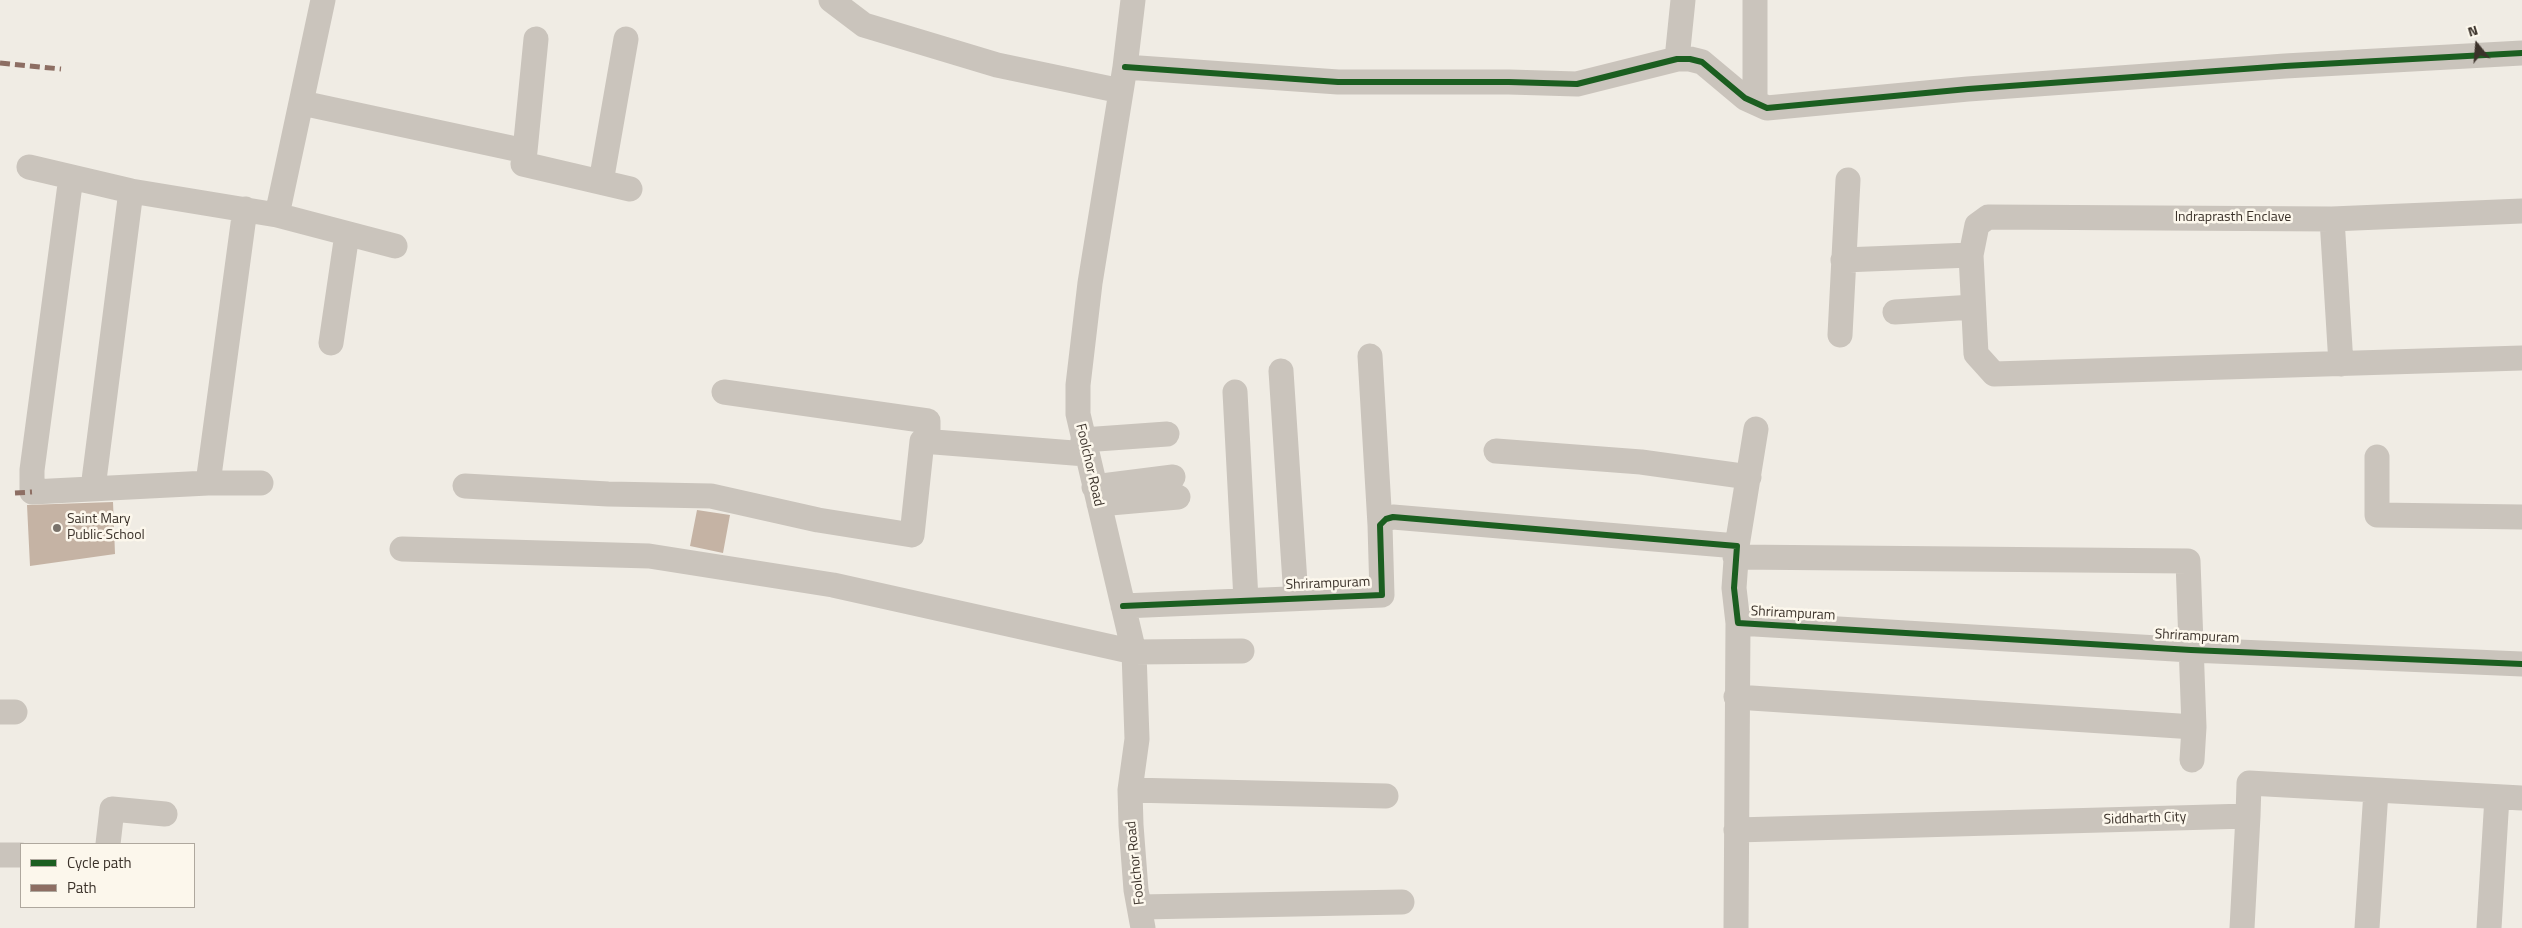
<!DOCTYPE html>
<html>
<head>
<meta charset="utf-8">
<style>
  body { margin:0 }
  #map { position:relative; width:2522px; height:928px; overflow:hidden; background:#f0ece4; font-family:"Titillium Web",sans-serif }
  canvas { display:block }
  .legend { position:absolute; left:20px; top:843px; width:175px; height:65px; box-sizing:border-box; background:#fcf7ec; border:1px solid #afa89e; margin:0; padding:6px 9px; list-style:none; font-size:15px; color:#3b322a }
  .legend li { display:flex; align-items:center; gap:10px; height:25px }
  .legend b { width:25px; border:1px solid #afa89e }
  .north { position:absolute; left:2452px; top:20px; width:50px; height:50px; -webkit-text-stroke:4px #fcf7ec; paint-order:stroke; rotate:343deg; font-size:14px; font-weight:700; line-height:20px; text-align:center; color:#3b322a }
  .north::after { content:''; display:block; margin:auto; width:18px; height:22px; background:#3b322a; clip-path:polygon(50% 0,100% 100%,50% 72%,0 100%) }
</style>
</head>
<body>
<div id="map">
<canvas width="2522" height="928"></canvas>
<ul class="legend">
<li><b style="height:6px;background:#1b5e20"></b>Cycle path</li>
<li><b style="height:6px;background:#8d6e63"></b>Path</li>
</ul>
<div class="north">N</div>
</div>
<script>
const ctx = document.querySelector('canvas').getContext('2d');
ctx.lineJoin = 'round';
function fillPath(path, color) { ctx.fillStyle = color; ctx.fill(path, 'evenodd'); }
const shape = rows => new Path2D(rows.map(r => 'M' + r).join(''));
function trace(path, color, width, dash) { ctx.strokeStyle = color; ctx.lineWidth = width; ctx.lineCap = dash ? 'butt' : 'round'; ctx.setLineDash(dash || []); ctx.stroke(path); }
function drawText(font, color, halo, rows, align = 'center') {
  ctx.font = font + ' "Titillium Web",sans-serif'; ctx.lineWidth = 5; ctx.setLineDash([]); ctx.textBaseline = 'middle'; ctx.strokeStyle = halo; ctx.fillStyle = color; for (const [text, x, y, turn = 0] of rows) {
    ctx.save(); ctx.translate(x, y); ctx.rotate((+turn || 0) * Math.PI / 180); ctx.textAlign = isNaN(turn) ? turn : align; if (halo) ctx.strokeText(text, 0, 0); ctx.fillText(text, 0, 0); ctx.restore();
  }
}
const building = shape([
  [113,502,115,554,30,566,27,505],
  [697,510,730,515,723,553,690,546]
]);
const minor = shape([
  [831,0,864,25,997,65,1121,91],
  [1133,0,1125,67,1090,283,1078,385,1078,414,1134,652,1137,739,1130,790,1131,825,1136,890,1143,928],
  [1755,0,1755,102],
  [1677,59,1683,0],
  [1125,67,1338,82,1509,82,1577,84,1677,59,1690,59,1702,62,1745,98,1767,108,1968,89,2285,66,2522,53],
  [302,103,525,151,523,164,630,189],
  [525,151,536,39],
  [29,167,131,191,277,215,395,246],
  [71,177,32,470,32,492,208,483,261,483],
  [601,182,626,39],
  [2522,211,2332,219,1988,217,1977,225,1971,255,1976,354,1994,374,2522,358],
  [277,215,323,0],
  [2332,219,2341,364],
  [1843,260,1971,255],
  [1895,312,1973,307],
  [1840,335,1848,180],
  [331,343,347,234],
  [1370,356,1380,525],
  [1281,371,1296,598],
  [724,392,928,421,928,441],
  [1235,392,1246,600],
  [1083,440,1167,434],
  [1496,451,1641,462,1749,477],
  [2377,457,2377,515,2522,517],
  [208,483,245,209],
  [465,486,608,494,711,496,818,520,912,535,922,441,1086,454],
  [1094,487,1173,477],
  [93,488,131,191],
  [1099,504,1178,497],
  [1737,546,1756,429],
  [402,549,649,556,833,585,1134,652,1242,651],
  [1735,557,2188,561,2194,727,2192,760],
  [1123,606,1382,595,1380,525,1386,519,1393,517,1737,546,1734,588,1738,623,2191,650,2522,664],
  [1736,697,2194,727],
  [0,712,15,712],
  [1130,790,1386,796],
  [1736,830,2248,816,2249,783,2522,798],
  [108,844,112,809,165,814],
  [0,855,21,855],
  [1140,907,1402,902],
  [1736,928,1738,623],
  [2242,928,2248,816],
  [2367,928,2376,791],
  [2489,928,2497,797]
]);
const quiet = shape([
  [0,63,61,69],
  [15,493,32,492]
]);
const cycleway = shape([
  [1125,67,1338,82,1509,82,1577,84,1677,59,1690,59,1702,62,1745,98,1767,108,1968,89,2285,66,2522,53],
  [1123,606,1382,595,1380,525,1386,519,1393,517,1737,546,1734,588,1738,623,2191,650,2522,664]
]);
const markers = [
  [57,528,5,"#7a736b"]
];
const streetNames = [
  ["Indraprasth Enclave",2233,218],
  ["Foolchor Road",1089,465,77],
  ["Shrirampuram",1328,584,-2],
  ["Shrirampuram",1793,614,3],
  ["Shrirampuram",2197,637,3],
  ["Siddharth City",2145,819,-2],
  ["Foolchor Road",1136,863,-96]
];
const poiNames = [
  ["Saint Mary",67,520],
  ["Public School",67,536]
];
fillPath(building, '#c5b3a4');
trace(minor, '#cac4bc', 25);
trace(quiet, '#8d6e63', 5, [10, 5]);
trace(cycleway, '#1b5e20', 6);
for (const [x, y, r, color] of markers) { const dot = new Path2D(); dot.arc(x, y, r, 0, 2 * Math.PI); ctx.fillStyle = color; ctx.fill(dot); trace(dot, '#fcf7ec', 2); }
drawText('14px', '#3b322a', '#fcf7ec', streetNames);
drawText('14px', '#3b322a', '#fcf7ec', poiNames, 'left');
</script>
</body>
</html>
